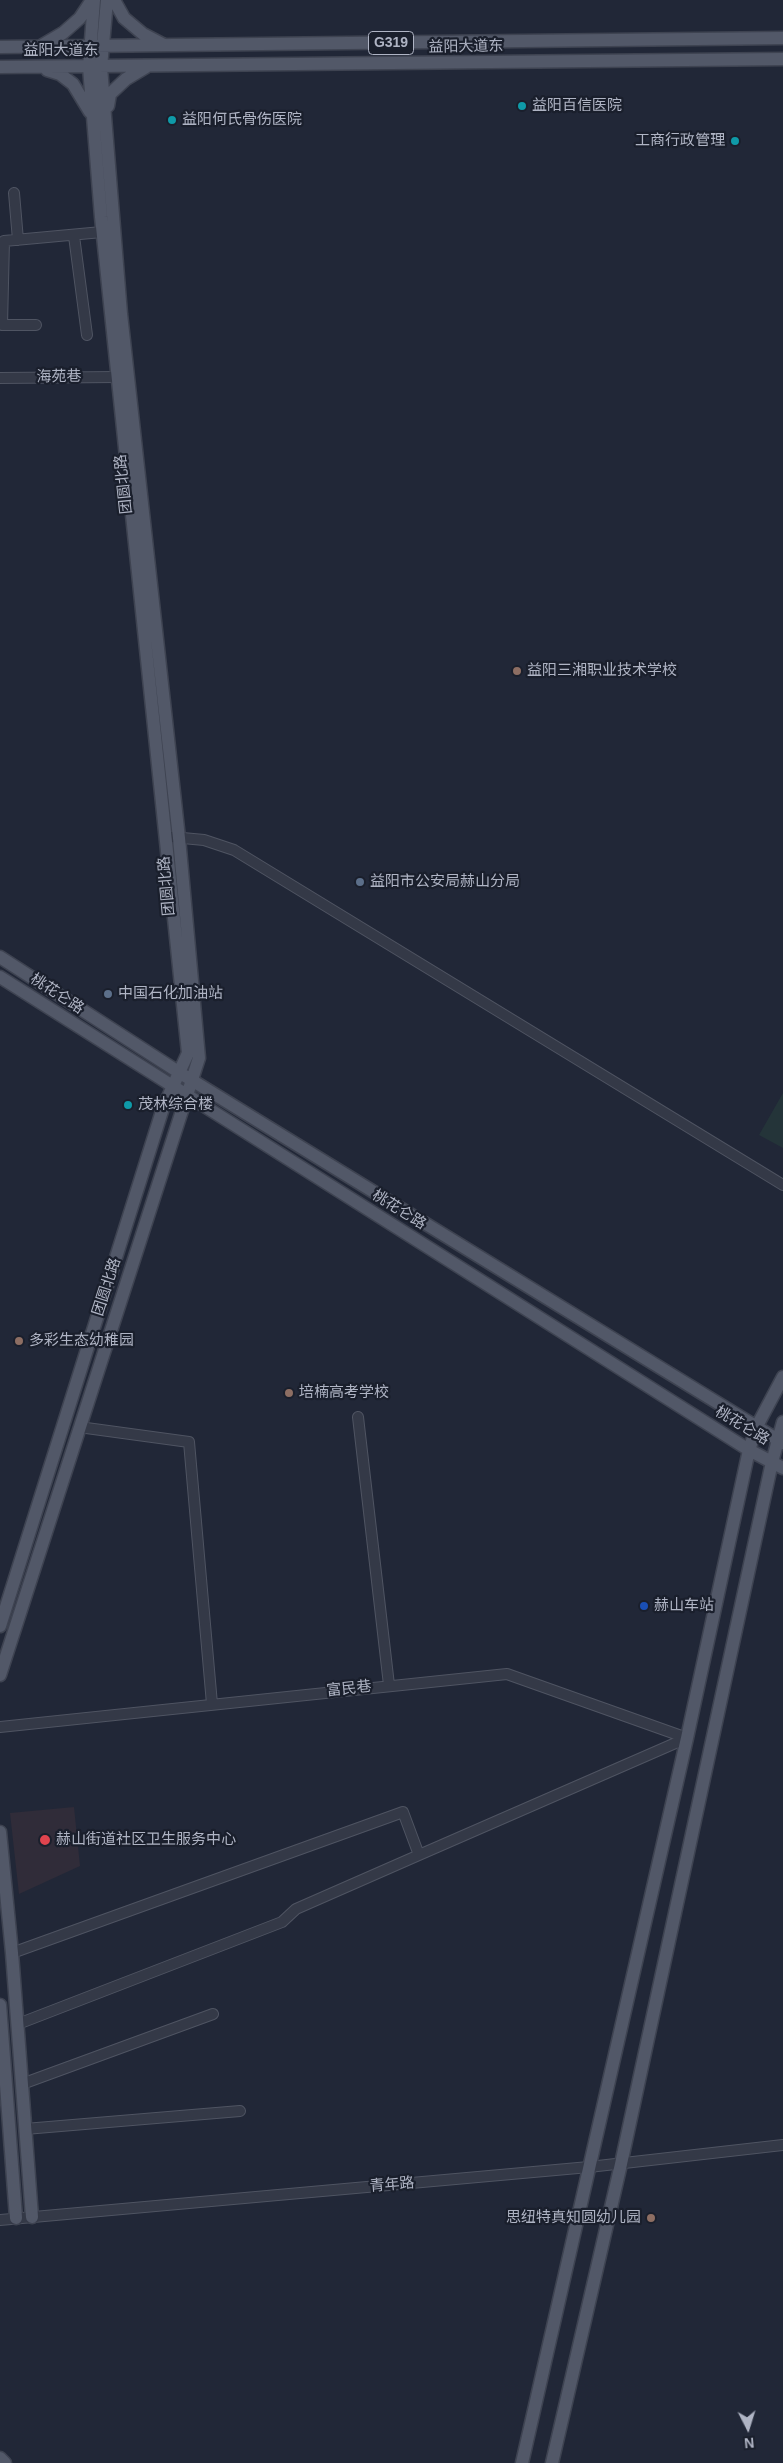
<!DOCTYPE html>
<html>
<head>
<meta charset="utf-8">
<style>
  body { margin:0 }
  #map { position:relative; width:783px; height:2463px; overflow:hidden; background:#212737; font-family:Helvetica,sans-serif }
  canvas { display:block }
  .north { position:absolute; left:723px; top:2403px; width:50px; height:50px; -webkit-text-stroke:4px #1a1f2c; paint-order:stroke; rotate:175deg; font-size:14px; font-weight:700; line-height:20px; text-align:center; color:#afb4c4 }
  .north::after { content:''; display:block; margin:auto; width:18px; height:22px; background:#afb4c4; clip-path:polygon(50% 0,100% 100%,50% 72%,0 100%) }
</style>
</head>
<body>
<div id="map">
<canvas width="783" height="2463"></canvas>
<div class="north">N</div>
</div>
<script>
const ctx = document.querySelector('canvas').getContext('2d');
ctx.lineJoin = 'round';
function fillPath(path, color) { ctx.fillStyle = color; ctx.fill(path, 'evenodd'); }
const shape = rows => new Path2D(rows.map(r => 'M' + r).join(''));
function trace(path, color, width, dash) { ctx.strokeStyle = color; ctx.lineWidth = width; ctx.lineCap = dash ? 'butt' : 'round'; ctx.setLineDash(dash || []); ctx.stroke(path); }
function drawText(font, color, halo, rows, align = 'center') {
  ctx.font = font + ' Helvetica,"Noto Sans SC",sans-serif'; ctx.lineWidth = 4.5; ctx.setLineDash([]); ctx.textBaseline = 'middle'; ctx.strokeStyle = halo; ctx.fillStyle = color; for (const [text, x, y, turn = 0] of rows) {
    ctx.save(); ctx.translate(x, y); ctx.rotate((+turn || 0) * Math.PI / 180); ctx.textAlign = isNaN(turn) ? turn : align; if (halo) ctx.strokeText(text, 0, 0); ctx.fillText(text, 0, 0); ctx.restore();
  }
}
const medical = shape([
  [74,1807,80,1866,19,1894,10,1813]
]);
const green = shape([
  [783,1093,783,1148,759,1135]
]);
const minor = shape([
  [14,193,18,240],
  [74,236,87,335],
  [36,325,2,325,4,241,102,232],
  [0,378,117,377],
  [172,837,204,840,234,850,783,1185],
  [358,1417,389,1685],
  [79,1427,189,1442,212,1704],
  [0,1727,507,1674,687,1738],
  [419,1855,687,1738],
  [12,1953,403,1812,419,1855,296,1909,282,1922,18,2024],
  [22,2084,213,2014],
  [25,2129,240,2111],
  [0,2220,589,2167,783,2145]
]);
const major = shape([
  [114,0,124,18,143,34,164,45],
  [41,46,63,33,80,18,92,0],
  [0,47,783,38],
  [0,67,783,59],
  [47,70,60,74,73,84,90,112],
  [108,106,110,94,126,79,146,67],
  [0,957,180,1073,783,1443],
  [0,977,749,1450,783,1468],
  [0,1626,163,1108,188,1053,101,217,89,67,94,0],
  [0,1675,199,1058,179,838,121,314,101,67,107,0],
  [0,1832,12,1953,32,2217],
  [0,2005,16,2218],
  [0,2458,5,2463],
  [522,2463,687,1738,749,1450,757,1426,783,1377],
  [552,2463,621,2164,772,1462,783,1422]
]);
const markers = [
  [522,106,5,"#0f9aa8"],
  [172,120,5,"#0f9aa8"],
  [735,141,5,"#0f9aa8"],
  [517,671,5,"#8d6e63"],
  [360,882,5,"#5c6f8a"],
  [108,994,5,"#5c6f8a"],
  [128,1105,5,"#0f9aa8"],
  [19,1341,5,"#8d6e63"],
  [289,1393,5,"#8d6e63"],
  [644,1606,5,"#1a4fb4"],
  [45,1840,6,"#e0444e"],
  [651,2218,5,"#8d6e63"]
];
const shields = [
  [391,43,45]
];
const shieldNames = [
  ["G319",391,43]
];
const streetNames = [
  ["益阳大道东",466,47,-1],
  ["益阳大道东",61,51],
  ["海苑巷",59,377,-1],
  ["团圆北路",124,484,-96],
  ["团圆北路",167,886,-95],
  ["桃花仑路",57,994,33],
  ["桃花仑路",399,1210,32],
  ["团圆北路",107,1287,-72],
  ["桃花仑路",742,1426,31],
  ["富民巷",349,1689,-6],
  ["青年路",392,2185,-5]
];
const poiNames = [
  ["益阳百信医院",532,106],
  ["益阳何氏骨伤医院",182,120],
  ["工商行政管理",725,141,"right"],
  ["益阳三湘职业技术学校",527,671],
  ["益阳市公安局赫山分局",370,882],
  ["中国石化加油站",118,994],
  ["茂林综合楼",138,1105],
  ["多彩生态幼稚园",29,1341],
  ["培楠高考学校",299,1393],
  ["赫山车站",654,1606],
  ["赫山街道社区卫生服务中心",56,1840],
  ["思纽特真知圆幼儿园",641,2218,"right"]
];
fillPath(medical, '#302c39');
fillPath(green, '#243439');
trace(minor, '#4f5462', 12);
trace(major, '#3e4351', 15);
trace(minor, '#343947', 10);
trace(major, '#525868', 12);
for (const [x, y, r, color] of markers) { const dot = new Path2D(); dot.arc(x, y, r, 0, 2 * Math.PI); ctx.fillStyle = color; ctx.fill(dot); trace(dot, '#1a1f2c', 2); }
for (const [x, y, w] of shields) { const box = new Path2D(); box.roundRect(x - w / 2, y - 11.5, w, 23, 4); ctx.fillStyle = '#1a1f2c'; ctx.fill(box); trace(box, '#afb4c4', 1); }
drawText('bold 14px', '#afb4c4', null, shieldNames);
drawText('15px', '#afb4c4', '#1a1f2c', streetNames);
drawText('15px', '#afb4c4', '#1a1f2c', poiNames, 'left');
</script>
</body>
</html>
